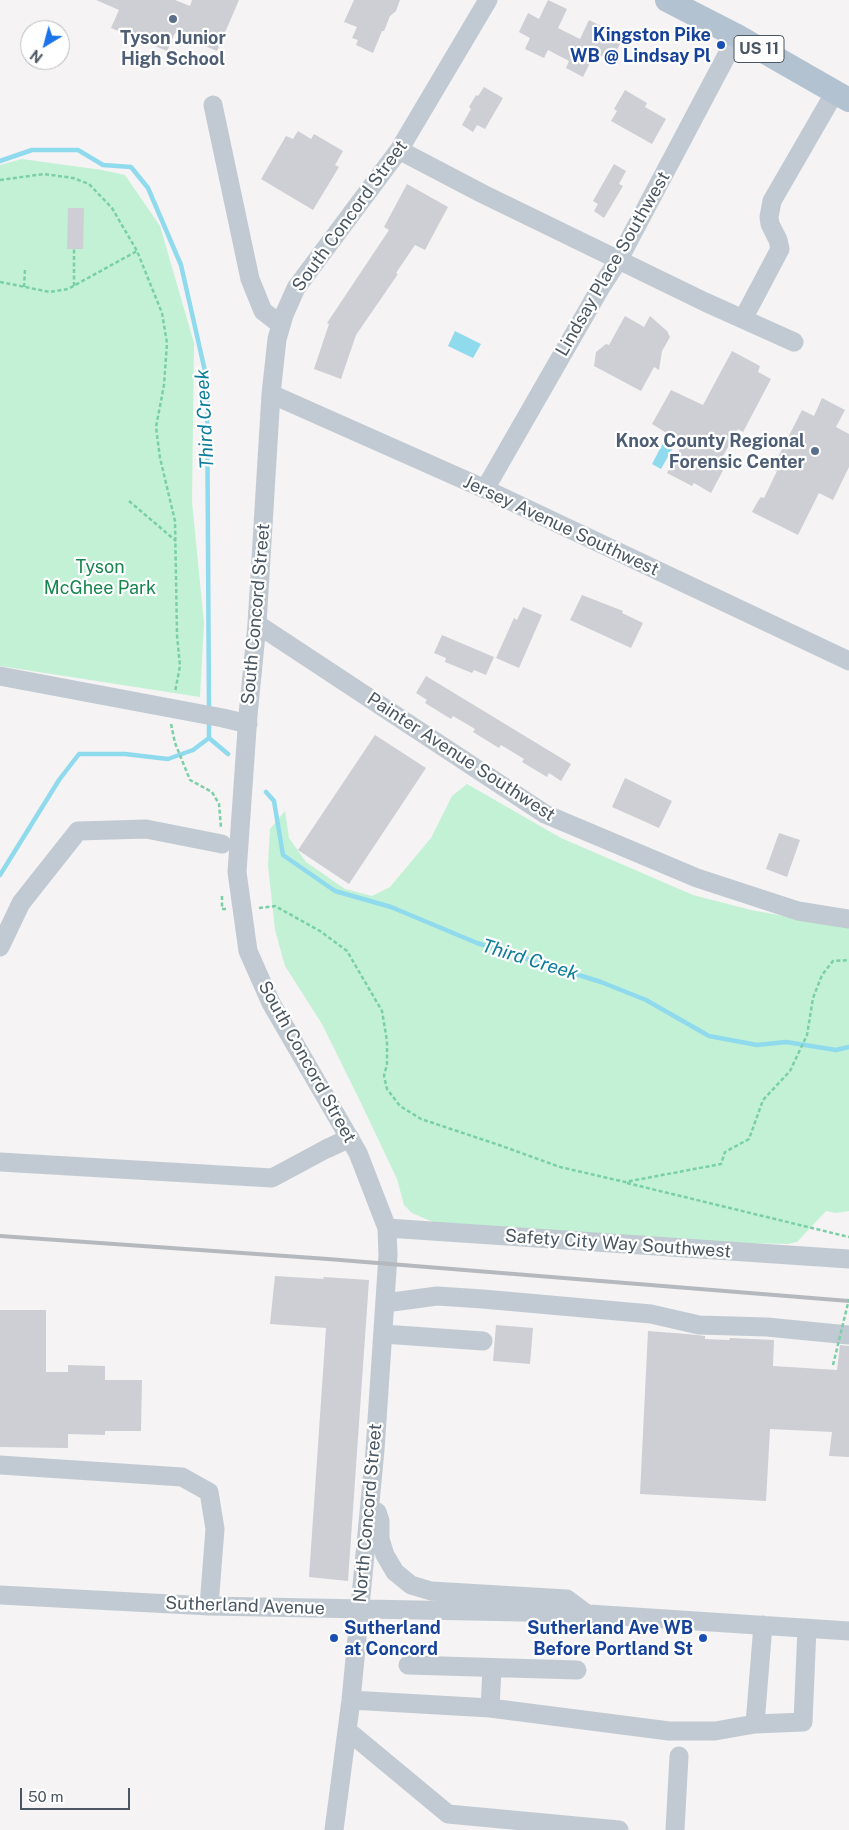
<!DOCTYPE html>
<html>
<head>
<meta charset="utf-8">
<style>
  body { margin:0 }
  #map { position:relative; width:849px; height:1830px; overflow:hidden; background:#f5f3f3; font-family:"Public Sans",sans-serif }
  canvas { display:block }
  .north { position:absolute; left:20px; top:20px; width:50px; height:50px; box-sizing:border-box; background:#fff; border:1px solid #b7bbc0; border-radius:50%; rotate:217deg; font-size:14px; font-weight:700; line-height:20px; text-align:center; color:#4a5661 }
  .north::after { content:''; display:block; margin:auto; width:18px; height:22px; background:#1a73e8; clip-path:polygon(50% 0,100% 100%,50% 72%,0 100%) }
  .scale { position:absolute; left:20px; top:1788px; width:110px; height:22px; box-sizing:border-box; border:2px solid #4a5661; border-top:0; padding-left:6px; font-size:15px; line-height:18px; white-space:nowrap; color:#4a5661; -webkit-text-stroke:4px #fff; paint-order:stroke }
</style>
</head>
<body>
<div id="map">
<canvas width="849" height="1830"></canvas>
<div class="north">N</div>
<div class="scale">50 m</div>
</div>
<script>
const ctx = document.querySelector('canvas').getContext('2d');
ctx.lineJoin = 'round';
function fillPath(path, color) { ctx.fillStyle = color; ctx.fill(path, 'evenodd'); }
const shape = rows => new Path2D(rows.map(r => 'M' + r).join(''));
function trace(path, color, width, dash) { ctx.strokeStyle = color; ctx.lineWidth = width; ctx.lineCap = dash ? 'butt' : 'round'; ctx.setLineDash(dash || []); ctx.stroke(path); }
function drawText(font, color, halo, rows, align = 'center') {
  ctx.font = font + ' "Public Sans",sans-serif'; ctx.lineWidth = 4.5; ctx.setLineDash([]); ctx.textBaseline = 'middle'; ctx.strokeStyle = halo; ctx.fillStyle = color; for (const [text, x, y, turn = 0] of rows) {
    ctx.save(); ctx.translate(x, y); ctx.rotate((+turn || 0) * Math.PI / 180); ctx.textAlign = isNaN(turn) ? turn : align; if (halo) ctx.strokeText(text, 0, 0); ctx.fillText(text, 0, 0); ctx.restore();
  }
}
const green = shape([
  [22,159,102,170,125,175,160,226,194,343,192,502,204,623,200,697,0,666,0,165],
  [467,784,561,838,693,895,751,910,849,928,849,1211,836,1213,826,1211,797,1242,787,1244,709,1242,433,1222,412,1213,404,1205,397,1179,360,1101,322,1024,285,966,275,930,268,865,270,829,285,811,289,838,306,862,345,889,372,896,390,887,431,838,452,796]
]);
const water = shape([
  [455,331,481,344,473,358,448,346],
  [664,441,674,446,661,469,652,464]
]);
const stream = shape([
  [0,161,32,150,78,150,103,165,131,167,148,188,181,265,207,380,209,711],
  [209,719,209,738,228,754],
  [266,792,274,801,283,855,335,891,391,907,477,943,601,982,646,1000,709,1036,757,1045,786,1042,836,1050,849,1047],
  [0,875,59,780,79,754,125,754,168,759,193,750,209,738]
]);
const building = shape([
  [96,0,175,0,190,6,192,0,239,0,217,51,175,33,167,51,111,28,119,10],
  [354,0,400,0,396,11,390,16,384,31,382,31,373,53,356,45,358,40,352,38,357,27,344,22],
  [548,0,567,9,558,28,580,39,589,20,607,29,603,36,620,44,611,61,595,53,583,77,566,68,569,61,548,50,544,58,525,49,530,38,519,32,528,13,539,19],
  [484,87,503,98,485,129,477,125,473,132,462,125,471,109,469,107,476,95,478,96],
  [625,90,647,103,645,107,666,119,652,144,611,121,617,111,614,109],
  [298,131,311,139,314,134,343,151,335,165,339,167,313,210,261,179,286,136,293,139],
  [614,164,626,171,619,184,623,186,604,218,594,211,598,204,593,201],
  [407,184,448,207,425,250,415,245,396,273,398,274,356,335,341,379,314,369,329,324,327,323,389,230,384,227],
  [68,208,84,208,83,249,67,249],
  [625,316,644,327,650,316,667,331,670,337,662,351,659,370,654,367,641,391,594,366,596,352,606,344,609,345],
  [732,351,760,366,758,372,771,379,743,432,738,429,722,458,728,461,711,493,694,483,692,486,667,473,683,443,652,424,671,390,703,405],
  [822,398,845,410,836,427,849,434,849,467,833,500,819,493,798,535,752,512,758,501,761,497,764,498,777,471,772,469,802,410,814,416],
  [582,595,623,611,622,613,643,623,631,648,570,620],
  [523,607,542,615,519,668,496,658,514,618,517,620],
  [442,635,494,657,486,675,474,670,472,673,445,662,446,658,434,653],
  [426,676,571,764,561,781,549,773,547,777,522,762,524,759,501,745,499,748,473,732,475,729,453,716,451,719,425,703,427,700,416,693],
  [375,735,426,768,349,884,298,850],
  [625,778,672,801,659,828,612,807],
  [779,833,800,840,787,877,766,869],
  [275,1276,324,1279,323,1277,369,1280,348,1581,309,1577,326,1328,270,1324],
  [0,1310,46,1310,46,1372,68,1372,68,1365,105,1366,105,1380,142,1380,141,1431,105,1431,105,1435,68,1434,68,1448,0,1447],
  [496,1325,533,1328,530,1364,493,1361],
  [648,1331,687,1334,705,1336,705,1339,729,1340,730,1338,774,1340,773,1366,837,1370,840,1345,849,1346,849,1457,829,1456,832,1432,770,1429,766,1501,640,1494]
]);
const path = shape([
  [0,180,44,174,73,178,89,184,112,208,137,251,162,313,167,343,164,385,156,427,160,458,175,521,177,635,180,666,175,692],
  [0,282,50,292,68,289,137,251],
  [74,286,74,249],
  [24,287,25,270],
  [129,501,176,541],
  [171,724,175,743,190,780,212,792,219,804,221,828],
  [222,896,222,909,226,909],
  [259,908,275,906,320,931,347,951,382,1011,387,1041,387,1064,384,1076,387,1089,400,1106,421,1119,499,1145,560,1167,625,1182,721,1164,725,1152,749,1139,763,1100,790,1071,807,1035,813,998,822,975,833,961,849,960],
  [627,1183,849,1237]
]);
const minor = shape([
  [213,105,250,279,263,311,281,325],
  [399,150,483,194,705,302,794,342],
  [743,319,780,249,778,240,770,224,769,217,772,201,835,92],
  [271,394,485,489,849,661],
  [485,489,601,287,619,259,737,36],
  [257,624,545,814,697,878,798,911,849,919],
  [0,676,223,718,248,724],
  [0,947,21,903,78,831,146,829,222,844],
  [0,1162,272,1178,326,1149,350,1138],
  [387,1228,849,1259],
  [385,1303,437,1296,483,1299,651,1314,699,1325,767,1327,849,1335],
  [383,1334,483,1341],
  [0,1465,182,1477,209,1492,215,1529,209,1606],
  [377,1512,380,1521,380,1539,385,1555,395,1572,411,1585,431,1591,567,1599,587,1614],
  [0,1595,209,1606,574,1613,849,1631],
  [408,1665,577,1670],
  [351,1700,490,1708,669,1731,715,1731,755,1724,803,1722,807,1628],
  [490,1708,492,1668],
  [755,1724,763,1625],
  [348,1731,448,1814,619,1830],
  [334,1830,351,1700,375,1450,388,1255,387,1228,358,1153,271,1003,248,951,237,872,248,715,257,624,271,394,277,339,284,315,296,288,399,150,488,0],
  [675,1830,679,1756]
]);
const major = shape([
  [667,0,737,36,849,100]
]);
const rail = shape([
  [0,1236,328,1259,849,1301]
]);
const pathBridge = shape([
  [833,1365,849,1299]
]);
const markers = [
  [173,19,5,"#5c6f8a"],
  [721,45,5,"#1a4fb4"],
  [815,451,5,"#5c6f8a"],
  [334,1638,5,"#1a4fb4"],
  [703,1638,5,"#1a4fb4"]
];
const shields = [
  [759,49,50]
];
const shieldNames = [
  ["US 11",759,49]
];
const transitNames = [
  ["Kingston Pike",711,35],
  ["WB @ Lindsay Pl",711,56],
  ["Sutherland",344,1628,"left"],
  ["at Concord",344,1649,"left"],
  ["Sutherland Ave WB",693,1628],
  ["Before Portland St",693,1649]
];
const serviceNames = [
  ["Tyson Junior",173,38],
  ["High School",173,59],
  ["Knox County Regional",805,441,"right"],
  ["Forensic Center",805,462,"right"]
];
const streetNames = [
  ["South Concord Street",350,216,-54],
  ["Lindsay Place Southwest",613,264,-60],
  ["Jersey Avenue Southwest",561,526,25],
  ["South Concord Street",256,614,-85],
  ["Painter Avenue Southwest",461,757,33],
  ["South Concord Street",307,1062,61],
  ["Safety City Way Southwest",618,1244,4],
  ["North Concord Street",368,1513,-85],
  ["Sutherland Avenue",245,1606,2]
];
const parkNames = [
  ["Tyson",100,567],
  ["McGhee Park",100,588]
];
const waterNames = [
  ["Third Creek",205,419,-93],
  ["Third Creek",530,960,17]
];
fillPath(green, '#c3f1d5');
fillPath(water, '#90daee');
trace(stream, '#90daee', 4.5);
fillPath(building, '#cdcfd5');
trace(path, '#7ad0a6', 2.5, [4, 2.5]);
trace(minor, '#c1cad2', 19);
trace(major, '#b3c2d1', 24);
trace(rail, '#b5b8bd', 4);
trace(pathBridge, '#7ad0a6', 2.5, [4, 2.5]);
for (const [x, y, r, color] of markers) { const dot = new Path2D(); dot.arc(x, y, r, 0, 2 * Math.PI); ctx.fillStyle = color; ctx.fill(dot); trace(dot, '#fff', 2); }
for (const [x, y, w] of shields) { const box = new Path2D(); box.roundRect(x - w / 2, y - 13.5, w, 27, 4); ctx.fillStyle = '#fff'; ctx.fill(box); trace(box, '#4a5661', 1); }
drawText('bold 16px', '#4a5661', null, shieldNames);
drawText('bold 18px', '#164399', '#fff', transitNames, 'right');
drawText('bold 18px', '#4e5e75', '#fff', serviceNames);
drawText('18px', '#4a5661', '#fff', streetNames);
drawText('18px', '#17864f', '#fff', parkNames);
drawText('italic 19px', '#0c7c9b', '#fff', waterNames);
</script>
</body>
</html>
